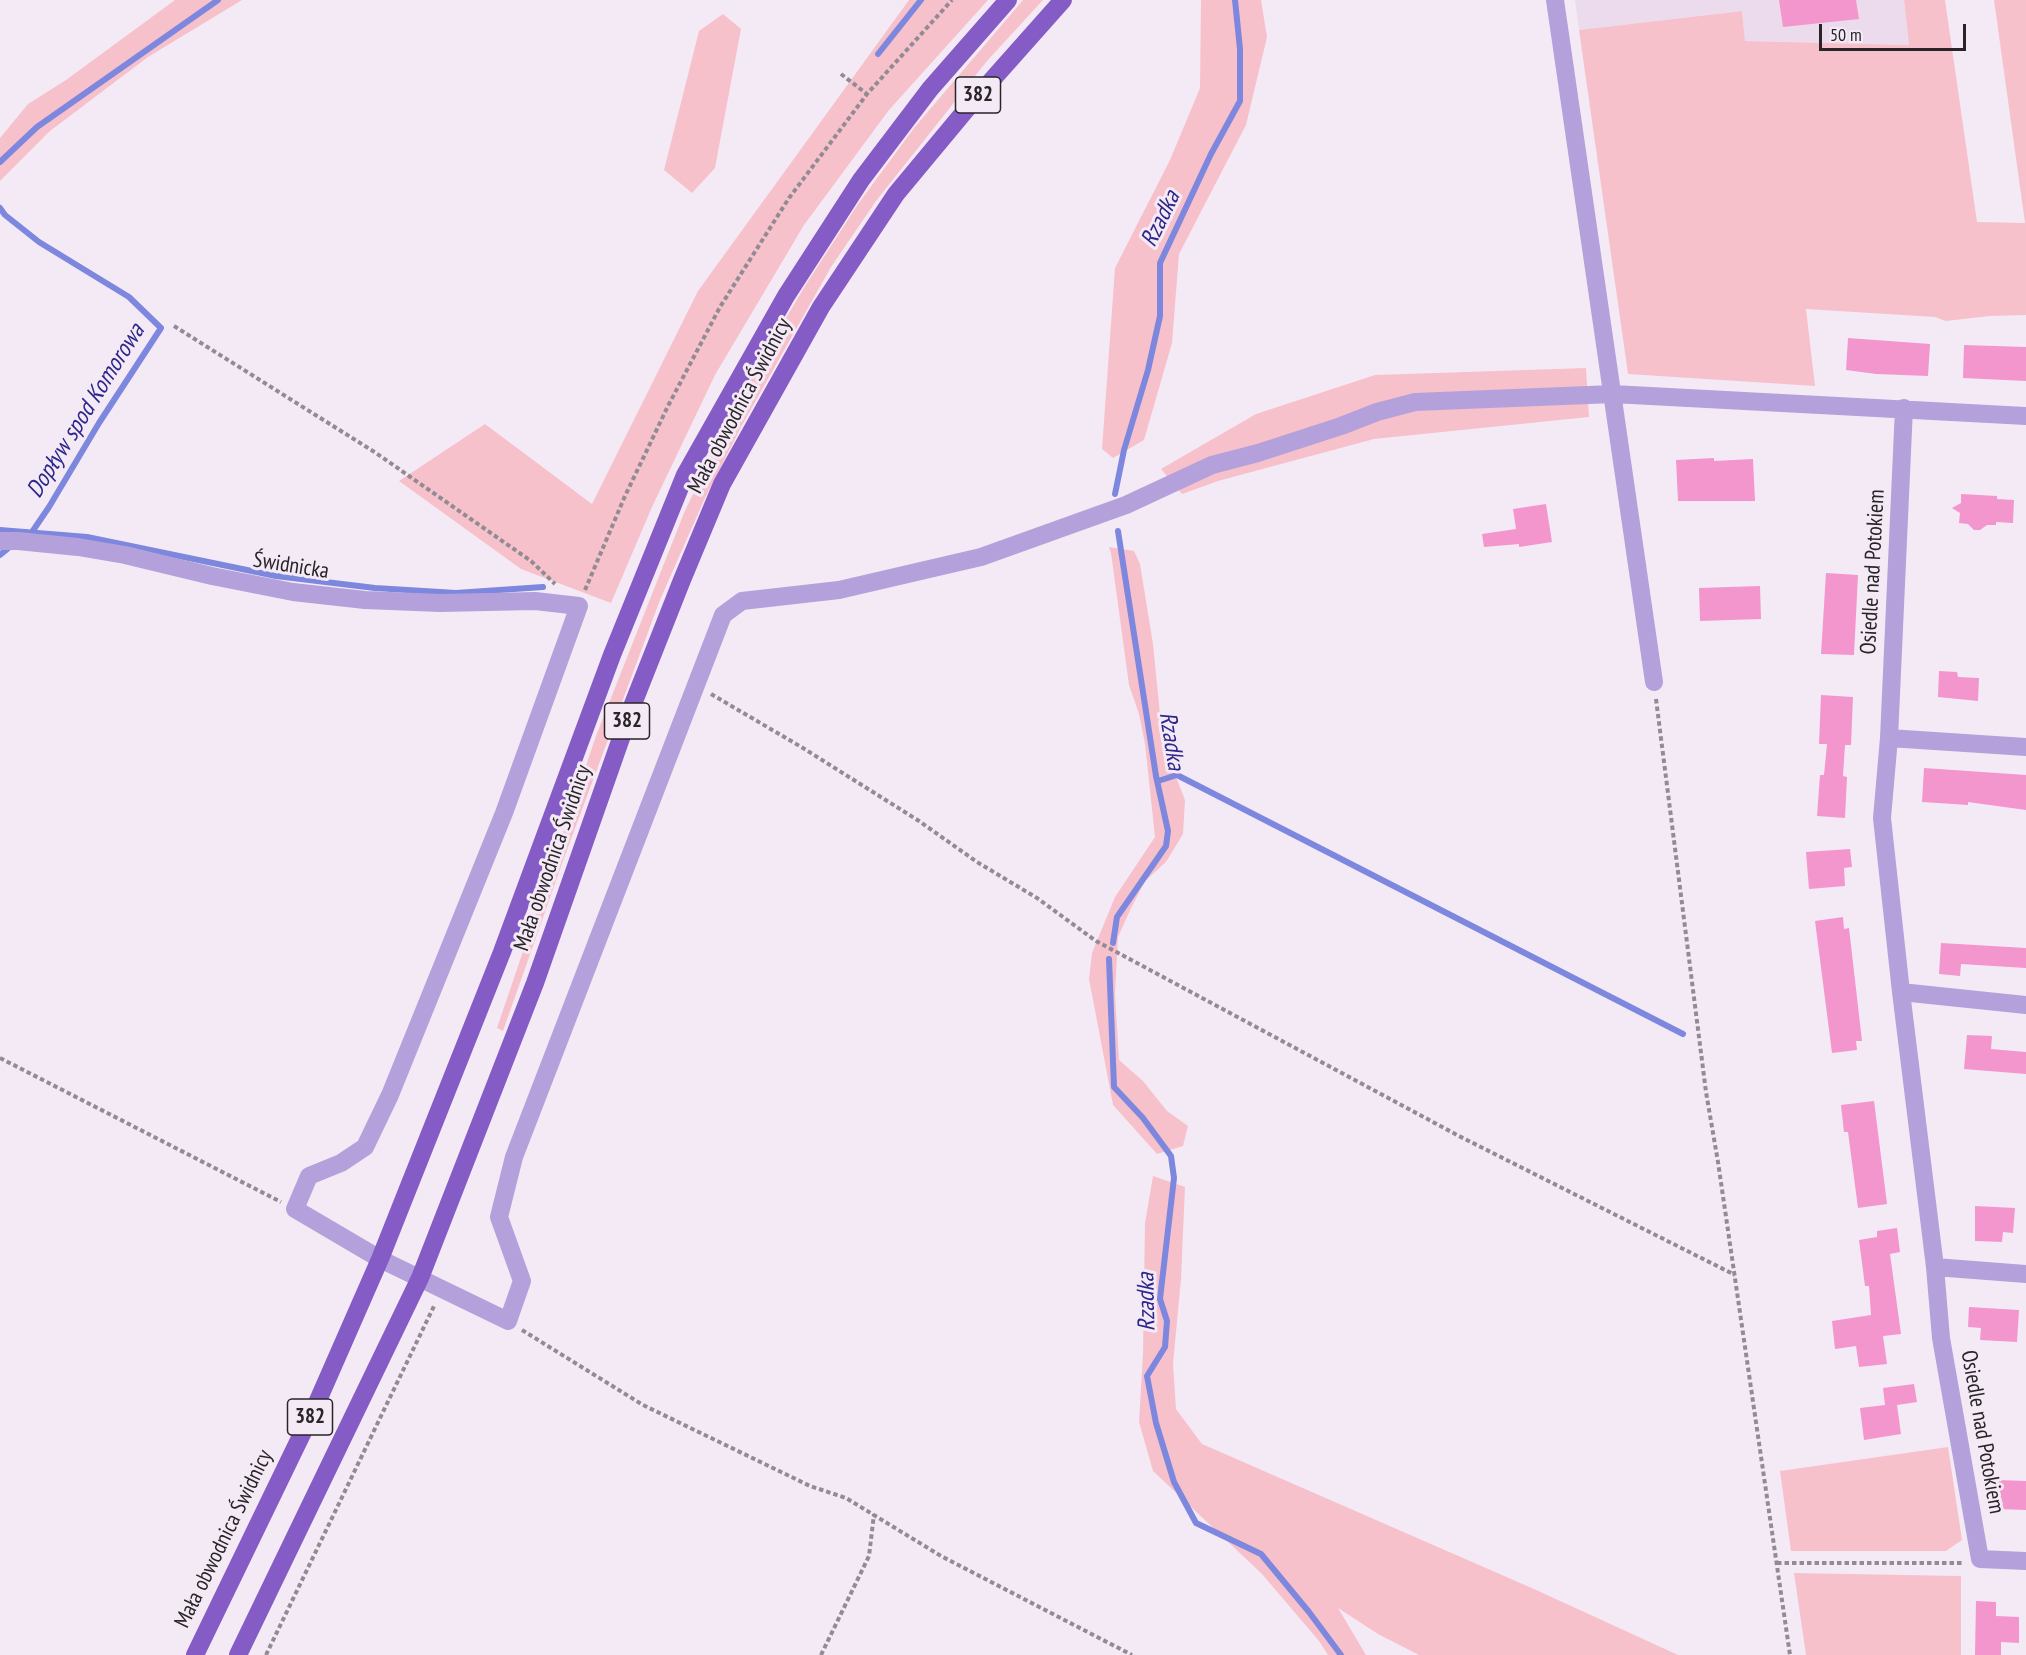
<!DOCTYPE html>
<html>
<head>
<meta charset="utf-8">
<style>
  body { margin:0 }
  #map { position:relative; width:2026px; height:1655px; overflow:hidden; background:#f4eaf6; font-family:"PT Sans Narrow",sans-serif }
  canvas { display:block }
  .scale { position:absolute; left:1819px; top:24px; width:147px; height:27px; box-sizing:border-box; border:3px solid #282428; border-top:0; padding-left:8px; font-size:18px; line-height:21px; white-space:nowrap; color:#282428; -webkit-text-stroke:4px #f4eaf6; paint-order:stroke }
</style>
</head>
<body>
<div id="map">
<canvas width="2026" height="1655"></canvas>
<div class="scale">50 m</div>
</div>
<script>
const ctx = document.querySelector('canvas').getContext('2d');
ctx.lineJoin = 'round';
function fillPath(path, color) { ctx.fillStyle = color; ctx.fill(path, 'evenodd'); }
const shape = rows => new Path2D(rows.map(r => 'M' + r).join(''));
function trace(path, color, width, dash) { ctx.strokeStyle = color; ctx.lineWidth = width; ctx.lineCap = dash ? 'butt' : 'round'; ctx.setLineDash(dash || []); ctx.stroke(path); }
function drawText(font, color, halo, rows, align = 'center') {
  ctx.font = font + ' "PT Sans Narrow",sans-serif'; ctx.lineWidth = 6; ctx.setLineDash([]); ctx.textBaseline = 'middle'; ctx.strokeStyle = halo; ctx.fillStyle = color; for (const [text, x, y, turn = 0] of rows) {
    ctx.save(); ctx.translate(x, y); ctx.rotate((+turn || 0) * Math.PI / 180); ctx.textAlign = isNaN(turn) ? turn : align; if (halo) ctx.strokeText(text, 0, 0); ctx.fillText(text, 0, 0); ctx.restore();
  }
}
const built = shape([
  [1575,0,1904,0,1909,45,1745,41,1742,11,1579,30]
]);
const green = shape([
  [175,0,242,0,148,57,50,131,0,181,0,138,28,104,66,80],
  [909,0,988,0,889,110,804,225,715,375,652,507,611,603,521,569,399,481,485,424,592,504,698,291],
  [1023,0,1043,0,987,61,876,201,831,267,741,427,705,498,660,600,564,858,503,1031,497,1028,596,736,684,513,721,435,764,355,805,286,858,204,914,128],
  [1201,0,1261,0,1267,37,1246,125,1179,254,1172,343,1144,440,1113,458,1102,449,1115,268,1170,160,1200,88],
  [1904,0,1945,0,1977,222,2025,223,1994,0,2026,0,2026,315,1990,316,1946,321,1935,317,1806,309,1815,386,1628,374,1579,30,1742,11,1745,41,1909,45],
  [723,14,741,29,715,168,692,193,664,170,699,31],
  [1586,368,1589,417,1374,439,1218,481,1182,494,1161,469,1256,414,1375,375],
  [1109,547,1134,551,1140,564,1153,644,1163,744,1185,800,1183,834,1166,862,1145,881,1131,908,1118,937,1115,994,1119,1060,1143,1081,1167,1111,1188,1126,1183,1146,1157,1154,1113,1105,1089,979,1092,953,1115,897,1155,837,1145,744,1139,714,1129,685,1111,553],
  [1153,1176,1185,1187,1181,1279,1173,1364,1176,1409,1202,1444,1534,1589,1678,1655,1419,1655,1378,1634,1338,1608,1366,1655,1328,1655,1319,1641,1262,1574,1153,1471,1139,1422,1143,1354,1145,1223],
  [1948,1447,1962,1540,1946,1551,1791,1551,1780,1471],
  [1794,1573,1961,1576,1961,1655,1806,1655]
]);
const stream = shape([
  [878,54,921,0],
  [0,162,37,127,218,0],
  [0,208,5,215,39,242,129,297,161,328,99,423,49,507,32,532],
  [1115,494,1124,450,1148,370,1160,316,1160,263,1211,154,1240,101,1240,49,1235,0],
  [0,530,87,537,276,576,375,588,456,593,543,587],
  [0,555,11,546],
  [1158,781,1177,775,1683,1034],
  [1113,943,1117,917,1166,846,1168,831,1156,776,1118,531],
  [1109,959,1114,1087,1143,1118,1171,1156,1174,1178,1160,1299,1167,1321,1165,1347,1147,1376,1156,1423,1174,1482,1196,1523,1261,1554,1309,1612,1341,1655]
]);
const building = shape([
  [1779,0,1856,0,1859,19,1783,27],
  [1848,338,1930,344,1928,376,1876,374,1846,370],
  [1964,345,2026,347,2026,381,1963,378],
  [1714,458,1714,461,1753,459,1755,501,1678,501,1676,460],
  [1961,494,1997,496,1997,499,2014,500,2013,523,1996,522,1996,525,1987,525,1980,530,1974,530,1968,524,1959,523,1960,513,1952,508,1961,503],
  [1546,504,1552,542,1519,547,1519,544,1484,547,1482,534,1516,529,1513,509],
  [1826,573,1858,575,1854,655,1821,654],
  [1760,586,1761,619,1700,621,1699,588],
  [1939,671,1957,672,1958,677,1979,678,1978,701,1938,697],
  [1821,695,1853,697,1851,745,1845,745,1843,776,1847,777,1845,818,1817,816,1820,775,1824,775,1827,744,1819,744],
  [1924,768,2026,775,2026,810,1968,802,1968,805,1922,802],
  [1850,849,1852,867,1844,868,1845,886,1809,889,1806,852],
  [1843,917,1844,929,1849,928,1862,1041,1856,1041,1857,1050,1832,1053,1815,921],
  [1941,943,2026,948,2026,968,1961,964,1960,976,1939,974],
  [1967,1035,1992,1036,1991,1049,2026,1052,2026,1074,1964,1069],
  [1874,1101,1887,1204,1858,1208,1848,1132,1844,1132,1841,1105],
  [1975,1206,2015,1208,2013,1233,2003,1232,2002,1242,1975,1241],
  [1897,1228,1900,1252,1890,1254,1901,1334,1883,1336,1887,1364,1859,1367,1856,1346,1835,1349,1832,1321,1871,1315,1869,1286,1865,1286,1859,1240,1877,1237,1877,1231],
  [1969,1307,2019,1310,2017,1342,1980,1340,1981,1328,1968,1327],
  [1914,1384,1917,1402,1897,1405,1901,1434,1864,1440,1860,1408,1885,1405,1883,1388],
  [1998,1480,2026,1481,2026,1510,1998,1509],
  [1976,1601,1996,1602,1996,1616,2019,1617,2019,1643,2001,1642,2001,1655,1975,1655]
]);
const path = shape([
  [841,74,867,94],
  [174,326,376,453,531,561,555,584],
  [585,590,625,496,668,406,720,307,789,198,867,94,952,0],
  [711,694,803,748,919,821,977,862,1037,898,1096,941,1459,1136,1735,1275],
  [1656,699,1706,1092,1718,1162,1790,1655],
  [0,1058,281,1202],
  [522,1330,643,1405,810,1486,846,1498,941,1556,1132,1655],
  [1777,1563,1962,1563],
  [266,1655,435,1304],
  [821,1655,869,1556,874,1514]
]);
const street = shape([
  [1555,0,1654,682],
  [0,541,18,541,78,547,125,555,212,576,293,592,365,600,440,603,535,601,579,606,504,813,390,1095,365,1147,341,1163,309,1176,295,1209,380,1259,508,1321,522,1281,499,1217,514,1157,723,615,742,601,839,590,981,557,1126,505,1212,465,1258,453,1341,426,1377,412,1415,402,1613,394,2026,416],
  [1889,738,1904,408],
  [2026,747,1889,738,1882,818,1901,992,1935,1267,1941,1338,1980,1559,2026,1561],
  [1901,992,2026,1005],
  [1935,1267,2026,1274]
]);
const primary = shape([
  [195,1655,316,1405,380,1259,502,952,612,655,685,475,786,296,861,180,930,89,1008,0],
  [238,1655,420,1278,535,983,633,704,682,580,722,484,821,307,896,194,975,99,1063,0]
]);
const shields = [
  [978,95,45],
  [627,721,45],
  [310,1417,45]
];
const shieldNames = [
  ["382",978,95],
  ["382",627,721],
  ["382",310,1417]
];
const streetNames = [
  ["Mała obwodnica Świdnicy",740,406,-62],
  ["Świdnicka",291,566,9],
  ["Osiedle nad Potokiem",1873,572,-87],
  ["Mała obwodnica Świdnicy",553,858,-71],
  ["Osiedle nad Potokiem",1982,1432,80],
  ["Mała obwodnica Świdnicy",224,1539,-64]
];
const waterNames = [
  ["Rzadka",1161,219,-64],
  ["Dopływ spod Komorowa",86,411,-58],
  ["Rzadka",1171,741,81],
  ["Rzadka",1147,1302,-91]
];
fillPath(built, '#ebdbed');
fillPath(green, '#f7c1cb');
trace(stream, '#7d87de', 6);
fillPath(building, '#f396cd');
trace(path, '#928b93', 4, [4.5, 3]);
trace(street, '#b4a1db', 18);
trace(primary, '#855bc5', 18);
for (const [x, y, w] of shields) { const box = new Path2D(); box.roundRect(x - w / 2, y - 18, w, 36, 4.5); ctx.fillStyle = '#f4eaf6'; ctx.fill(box); trace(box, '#282428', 1.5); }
drawText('bold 21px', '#282428', null, shieldNames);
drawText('22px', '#282428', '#f4eaf6', streetNames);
drawText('italic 24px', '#2d268b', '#f4eaf6', waterNames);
</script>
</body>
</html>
